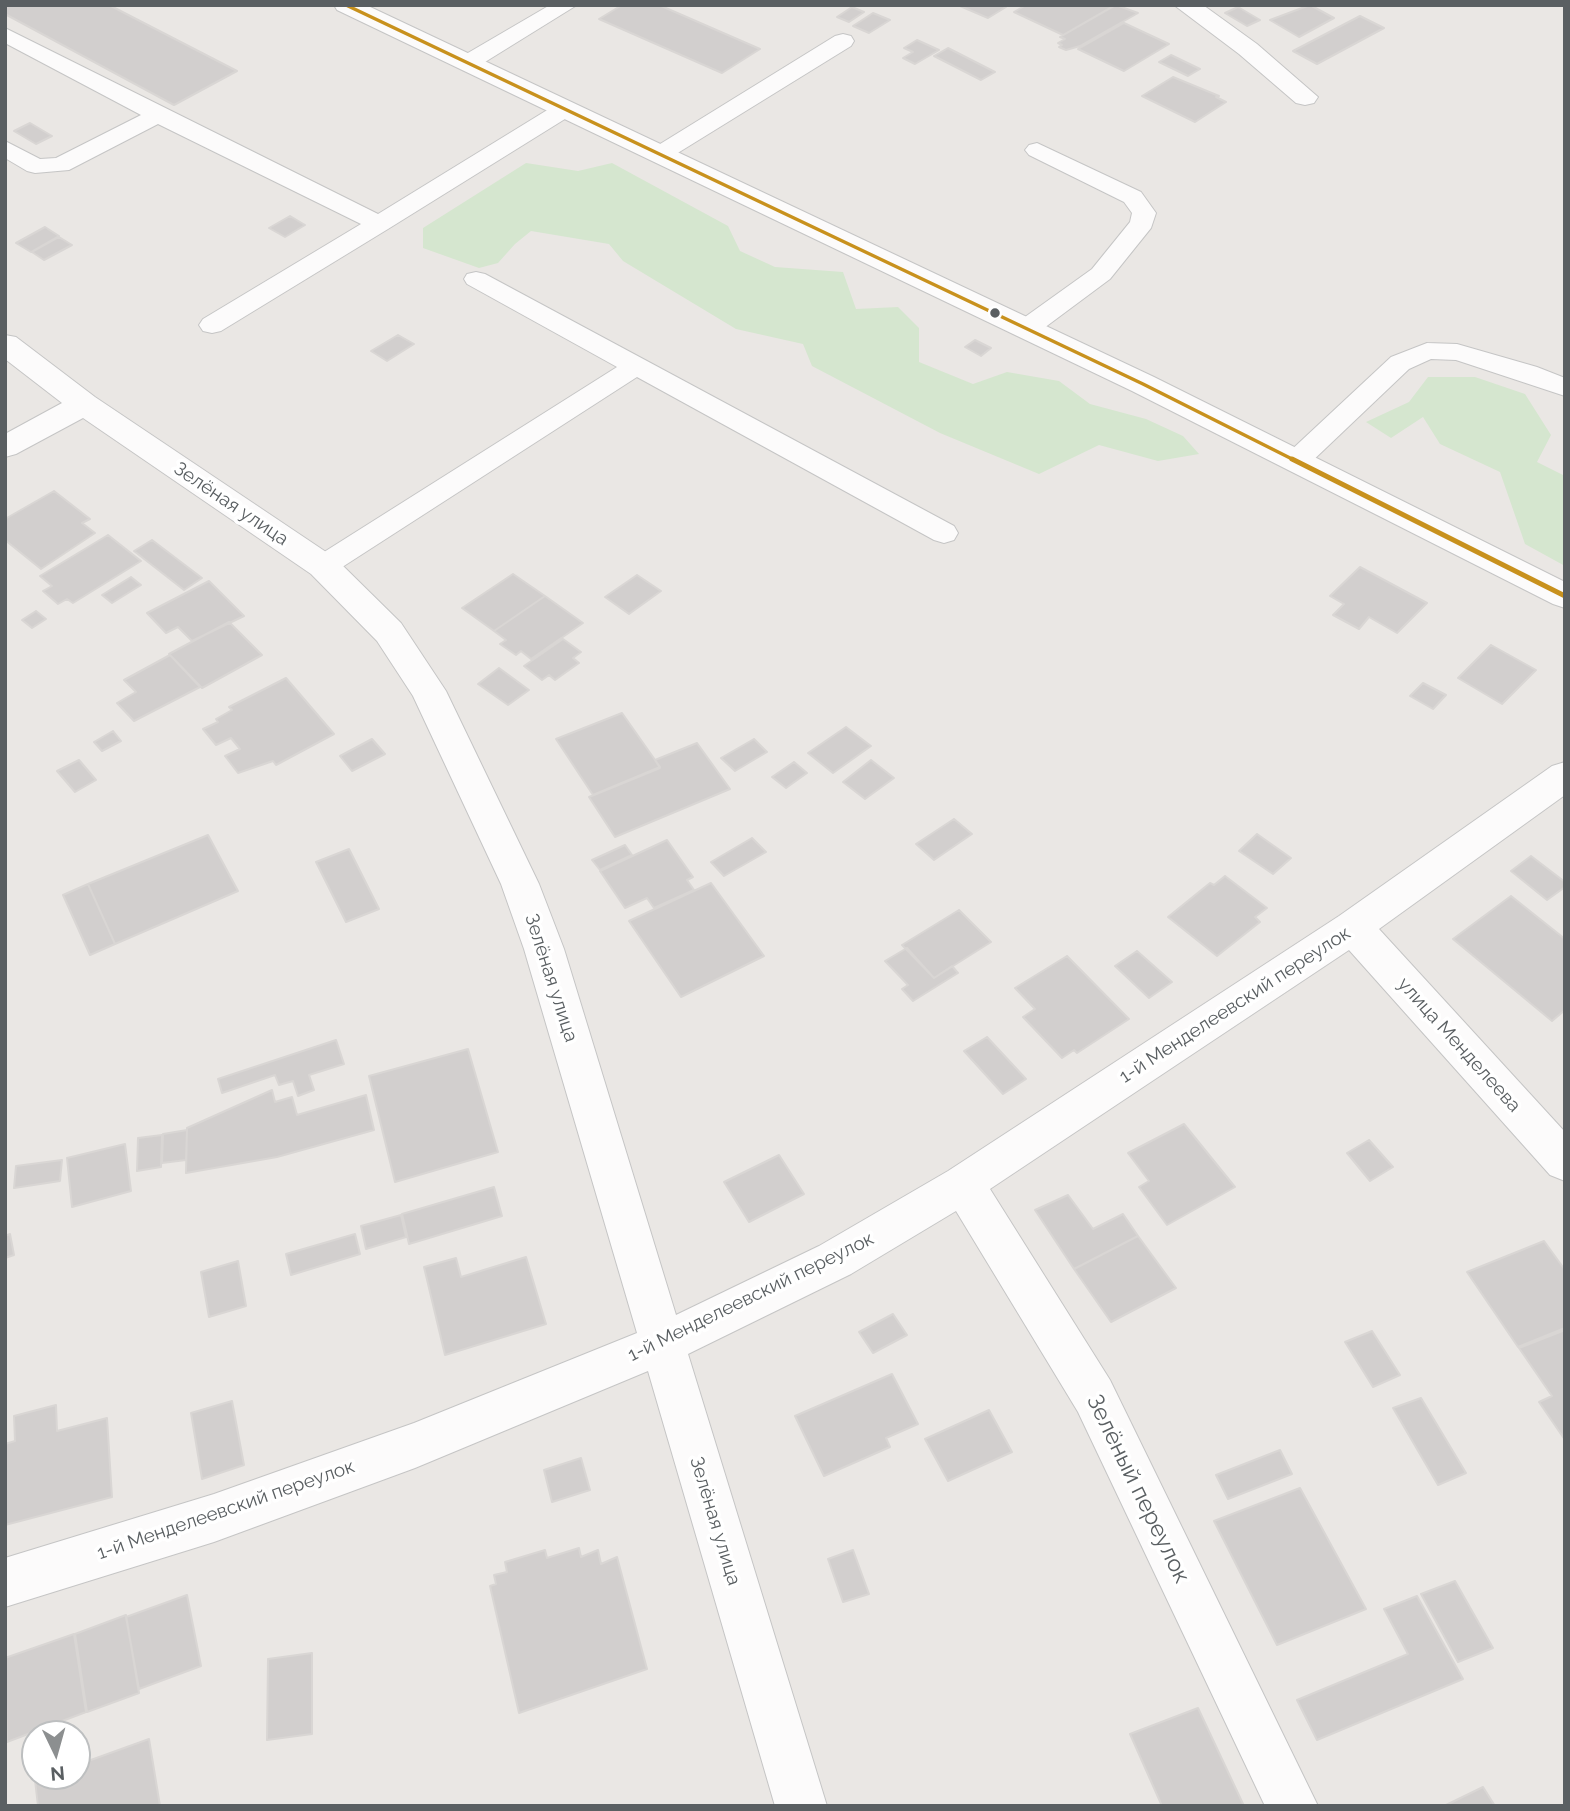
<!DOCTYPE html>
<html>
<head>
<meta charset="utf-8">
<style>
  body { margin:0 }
  #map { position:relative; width:1570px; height:1811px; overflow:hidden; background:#eae7e4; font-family:Raleway,sans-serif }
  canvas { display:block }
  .frame { position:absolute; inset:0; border:7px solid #5a5f62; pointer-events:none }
  .north { position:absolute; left:21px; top:1720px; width:70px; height:70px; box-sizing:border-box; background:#fff; border:2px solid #bdbfc0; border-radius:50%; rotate:175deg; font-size:19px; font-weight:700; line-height:28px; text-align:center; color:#5a5f62 }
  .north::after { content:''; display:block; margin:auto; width:24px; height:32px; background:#8c8f90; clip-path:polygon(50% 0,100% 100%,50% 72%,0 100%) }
</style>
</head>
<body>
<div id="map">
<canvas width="1570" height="1811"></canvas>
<div class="frame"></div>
<div class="north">N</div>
</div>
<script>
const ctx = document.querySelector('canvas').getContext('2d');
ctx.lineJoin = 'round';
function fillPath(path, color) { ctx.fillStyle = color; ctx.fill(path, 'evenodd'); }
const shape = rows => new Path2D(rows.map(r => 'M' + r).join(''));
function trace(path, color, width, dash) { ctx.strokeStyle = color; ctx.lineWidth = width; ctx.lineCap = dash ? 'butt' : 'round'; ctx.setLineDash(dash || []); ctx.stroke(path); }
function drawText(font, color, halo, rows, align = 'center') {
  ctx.font = font + ' Raleway,sans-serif'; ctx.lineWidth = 7; ctx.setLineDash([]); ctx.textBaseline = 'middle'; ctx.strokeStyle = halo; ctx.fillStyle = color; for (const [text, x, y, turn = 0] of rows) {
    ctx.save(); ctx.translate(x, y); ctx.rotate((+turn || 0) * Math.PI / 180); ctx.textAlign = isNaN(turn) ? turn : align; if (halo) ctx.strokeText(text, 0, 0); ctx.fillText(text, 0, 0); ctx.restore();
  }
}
const green = shape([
  [526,163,578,171,612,163,728,226,740,251,775,267,843,272,856,309,898,307,919,328,919,362,973,384,1007,372,1059,381,1090,404,1146,419,1183,436,1199,454,1158,461,1099,445,1039,474,940,433,812,366,803,344,736,329,623,261,609,244,531,231,515,244,498,263,479,268,423,248,423,228],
  [1428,377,1475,377,1525,394,1551,435,1537,462,1565,476,1565,566,1525,544,1500,472,1440,444,1423,417,1391,438,1366,422,1409,402]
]);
const building = shape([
  [5,5,109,5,237,71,174,105,5,14,5,5],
  [622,5,659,5,760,49,722,73,599,19,622,5],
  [1002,5,1006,7,988,18,960,6,1002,5],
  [1026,5,1115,5,1063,35,1014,12,1026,5],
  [1116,5,1138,13,1080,46,1066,50,1059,47,1062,45,1058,43,1065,39,1060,37,1116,5],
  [1310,5,1334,18,1299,37,1270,20,1310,5],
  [852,7,864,12,849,22,837,17,852,7],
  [1238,7,1260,20,1247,26,1225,13,1238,7],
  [873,13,890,20,869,33,853,26,873,13],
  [1360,16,1384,28,1317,64,1293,51,1360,16],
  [1124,23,1169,44,1124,71,1078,49,1124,23],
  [917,40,939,50,915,64,903,58,913,52,904,48,917,40],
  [948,48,995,72,981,80,934,56,948,48],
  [1171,55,1200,69,1188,76,1159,62,1171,55],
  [1173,77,1219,96,1216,97,1226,102,1195,122,1142,96,1173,77],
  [30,123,52,136,36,144,14,131,30,123],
  [290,216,305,225,285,237,269,228,290,216],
  [45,227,59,236,31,252,16,243,45,227],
  [59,237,72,245,44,260,32,252,59,237],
  [398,335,414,344,387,361,371,351,398,335],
  [975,340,991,348,981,356,965,347,975,340],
  [54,491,90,519,82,523,95,533,41,569,5,540,5,519,54,491],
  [108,535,141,561,73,603,67,599,58,604,43,591,52,586,40,576,108,535],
  [152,540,202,578,184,590,134,551,152,540],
  [1360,567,1427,603,1397,633,1369,617,1359,629,1333,615,1344,604,1330,596,1360,567],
  [513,574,545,596,494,631,462,608,513,574],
  [637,575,661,591,629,614,605,597,637,575],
  [131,577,141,585,112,603,102,595,131,577],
  [209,581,244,616,192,641,178,627,166,633,147,613,209,581],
  [545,596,583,623,531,659,521,651,516,655,500,644,506,640,494,631,545,596],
  [36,611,46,619,32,628,22,620,36,611],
  [229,622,262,655,202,688,169,654,229,622],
  [563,639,581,652,573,658,579,663,555,680,549,675,542,680,524,666,563,639],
  [1491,645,1536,670,1502,704,1458,678,1491,645],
  [170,655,200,687,134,721,117,703,136,692,124,680,170,655],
  [499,668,529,690,508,705,478,684,499,668],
  [286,678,334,734,276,765,273,761,238,773,225,756,240,749,231,738,216,745,203,729,218,722,216,719,232,710,229,707,286,678],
  [1423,683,1446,695,1433,709,1410,696,1423,683],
  [622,713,660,767,593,795,556,739,622,713],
  [846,727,871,746,833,773,808,753,846,727],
  [113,731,121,741,102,751,94,742,113,731],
  [372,739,385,754,352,771,340,756,372,739],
  [754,739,767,752,735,771,721,758,754,739],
  [697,743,730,789,615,837,589,797,660,768,655,760,697,743],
  [79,760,96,780,75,792,57,771,79,760],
  [871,760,894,778,865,799,843,782,871,760],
  [794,762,807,773,786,788,772,777,794,762],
  [954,819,972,834,934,860,916,844,954,819],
  [1257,834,1291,858,1273,874,1239,851,1257,834],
  [208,835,238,891,115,944,88,884,208,835],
  [752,838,766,852,724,876,711,862,752,838],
  [667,840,693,877,687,880,694,890,654,908,647,898,625,908,600,871,667,840],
  [625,845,632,855,600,870,592,860,625,845],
  [349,849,379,909,346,922,316,862,349,849],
  [1531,856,1565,882,1565,887,1547,900,1511,871,1531,856],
  [1225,876,1267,908,1255,917,1260,922,1217,956,1168,917,1210,883,1214,885,1225,876],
  [711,883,764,956,681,997,629,921,711,883],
  [88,884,115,944,90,955,63,895,88,884],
  [1511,896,1565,939,1565,1010,1552,1021,1453,939,1511,896],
  [959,910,991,942,934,978,902,945,959,910],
  [907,948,934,978,952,966,958,973,913,1001,902,989,908,985,885,961,907,948],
  [1137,951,1172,982,1149,998,1115,966,1137,951],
  [1067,956,1129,1019,1077,1053,1074,1050,1062,1058,1023,1017,1035,1009,1015,988,1067,956],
  [987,1037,1026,1079,1003,1094,964,1051,987,1037],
  [336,1040,344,1064,309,1075,314,1090,298,1096,293,1081,279,1085,275,1075,222,1093,218,1079,336,1040],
  [468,1049,498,1152,395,1182,369,1076,468,1049],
  [272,1090,275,1102,292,1097,297,1115,366,1095,374,1130,277,1157,186,1173,187,1128,272,1090],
  [1184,1124,1235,1187,1167,1225,1139,1187,1149,1181,1128,1153,1184,1124],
  [187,1130,186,1160,162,1163,163,1134,187,1130],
  [162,1135,161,1167,137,1171,138,1138,162,1135],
  [1369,1140,1393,1167,1370,1181,1347,1153,1369,1140],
  [125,1144,131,1191,72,1207,67,1158,125,1144],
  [779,1155,804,1194,749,1222,724,1182,779,1155],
  [62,1160,60,1181,14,1188,16,1166,62,1160],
  [494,1187,502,1216,409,1244,402,1214,494,1187],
  [1068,1195,1093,1229,1123,1214,1138,1236,1074,1269,1035,1210,1068,1195],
  [401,1215,406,1237,366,1249,361,1226,401,1215],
  [10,1234,14,1255,5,1258,5,1236,10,1234],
  [355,1234,360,1254,291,1275,286,1254,355,1234],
  [1138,1236,1176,1288,1111,1322,1074,1269,1138,1236],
  [1544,1241,1565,1270,1565,1328,1518,1347,1467,1272,1544,1241],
  [526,1257,546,1324,445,1355,424,1267,456,1258,461,1277,526,1257],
  [238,1261,246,1306,209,1317,201,1272,238,1261],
  [893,1314,907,1335,873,1353,859,1332,893,1314],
  [1565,1330,1565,1440,1539,1402,1552,1396,1519,1348,1565,1330],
  [1372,1331,1400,1375,1373,1387,1345,1342,1372,1331],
  [892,1374,918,1424,886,1438,890,1447,824,1476,795,1416,892,1374],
  [1421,1398,1466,1473,1438,1485,1393,1408,1421,1398],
  [232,1401,244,1465,202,1479,191,1413,232,1401],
  [56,1405,57,1431,107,1418,112,1497,5,1525,5,1444,15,1441,14,1416,56,1405],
  [989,1410,1012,1452,948,1481,925,1439,989,1410],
  [1280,1450,1292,1474,1228,1499,1216,1475,1280,1450],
  [581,1458,590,1490,552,1502,544,1470,581,1458],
  [1300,1488,1366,1609,1277,1645,1214,1521,1300,1488],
  [579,1548,581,1557,598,1550,601,1564,617,1557,647,1669,519,1713,490,1586,496,1584,494,1575,507,1572,505,1562,545,1550,547,1558,579,1548],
  [853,1550,869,1594,843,1602,828,1559,853,1550],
  [1455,1581,1493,1648,1458,1662,1421,1594,1455,1581],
  [187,1595,201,1666,139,1689,126,1617,187,1595],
  [1417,1596,1463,1679,1317,1740,1297,1700,1408,1654,1384,1609,1417,1596],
  [126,1615,139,1693,87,1712,75,1634,126,1615],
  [74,1634,86,1712,7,1742,5,1658,74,1634],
  [312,1653,312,1734,267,1740,268,1659,312,1653],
  [1198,1708,1244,1806,1162,1806,1130,1734,1198,1708],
  [149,1739,160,1806,38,1806,35,1780,46,1776,77,1776,77,1765,149,1739],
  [1483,1787,1495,1806,1444,1806,1483,1787]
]);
const service = shape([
  [550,5,577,5,477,67,469,69,461,67,458,62,461,57,550,5],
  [5,28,378,214,557,104,565,102,573,104,576,109,573,114,388,229,221,331,212,333,203,331,199,325,203,319,361,224,158,124,69,170,35,173,27,171,5,158,5,141,40,159,56,158,141,115,5,43,5,28],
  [843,34,851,36,854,41,851,46,668,159,652,159,648,154,652,149,835,36,843,34],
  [1037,143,1141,192,1156,213,1151,228,1110,279,1036,334,1027,336,1018,334,1014,328,1018,322,1092,269,1130,222,1132,213,1124,202,1029,155,1025,150,1029,145,1037,143],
  [476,272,485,274,954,526,958,533,954,540,944,543,934,540,637,377,333,573,323,576,313,573,309,566,313,559,617,367,467,284,464,279,467,274,476,272],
  [1427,343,1457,344,1537,367,1565,378,1565,396,1456,360,1431,359,1409,369,1307,466,1297,469,1287,466,1283,460,1287,454,1391,357,1427,343]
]);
const minor = shape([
  [1174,5,1203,5,1257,44,1318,97,1314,103,1305,105,1296,103,1239,54,1174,5],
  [5,335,16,337,95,397,335,558,401,623,446,691,539,884,564,949,676,1315,819,1246,948,1171,1339,916,1552,766,1565,762,1565,795,1379,929,1565,1132,1565,1181,1550,1175,1349,950,990,1189,1110,1380,1318,1806,1265,1806,1078,1412,956,1211,851,1274,688,1354,827,1806,775,1806,648,1371,415,1468,214,1542,5,1607,5,1558,214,1494,414,1423,637,1333,524,949,501,884,413,696,377,641,311,574,83,418,16,454,5,457,5,434,62,403,5,359,5,335]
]);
const secondary = shape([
  [334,5,366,5,1154,377,1565,582,1565,608,1553,604,1132,391,337,10,334,5]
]);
const bus1Far1 = shape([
  [346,5,1143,384,1296,461]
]);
const bus1 = shape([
  [1292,459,1565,596]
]);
const markers = [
  [995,313,6,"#5a5f62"]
];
const streetNames = [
  ["Зелёная улица",231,504,34],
  ["Зелёная улица",551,978,72],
  ["1-й Менделеевский переулок",1235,1005,-33],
  ["улица Менделеева",1459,1045,48],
  ["1-й Менделеевский переулок",751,1297,-26],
  ["1-й Менделеевский переулок",226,1510,-19],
  ["Зелёная улица",715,1521,73]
];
const nearStreetnames = [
  ["Зелёный переулок",1138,1489,64]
];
fillPath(green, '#d5e6cf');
fillPath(building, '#d2cfce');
trace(building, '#d9d6d4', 2);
trace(service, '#c5c5c5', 2);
trace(minor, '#c5c5c5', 2);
trace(secondary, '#c5c5c5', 2);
fillPath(service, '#fcfbfb');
fillPath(minor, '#fcfbfb');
fillPath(secondary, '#fcfbfb');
trace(bus1Far1, '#c8911d', 3.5);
trace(bus1, '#c8911d', 5);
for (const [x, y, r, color] of markers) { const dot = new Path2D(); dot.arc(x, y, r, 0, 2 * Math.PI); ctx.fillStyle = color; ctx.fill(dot); trace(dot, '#fff', 2.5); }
drawText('19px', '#5a5f62', '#fff', streetNames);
drawText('23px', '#5a5f62', '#fff', nearStreetnames);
</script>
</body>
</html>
